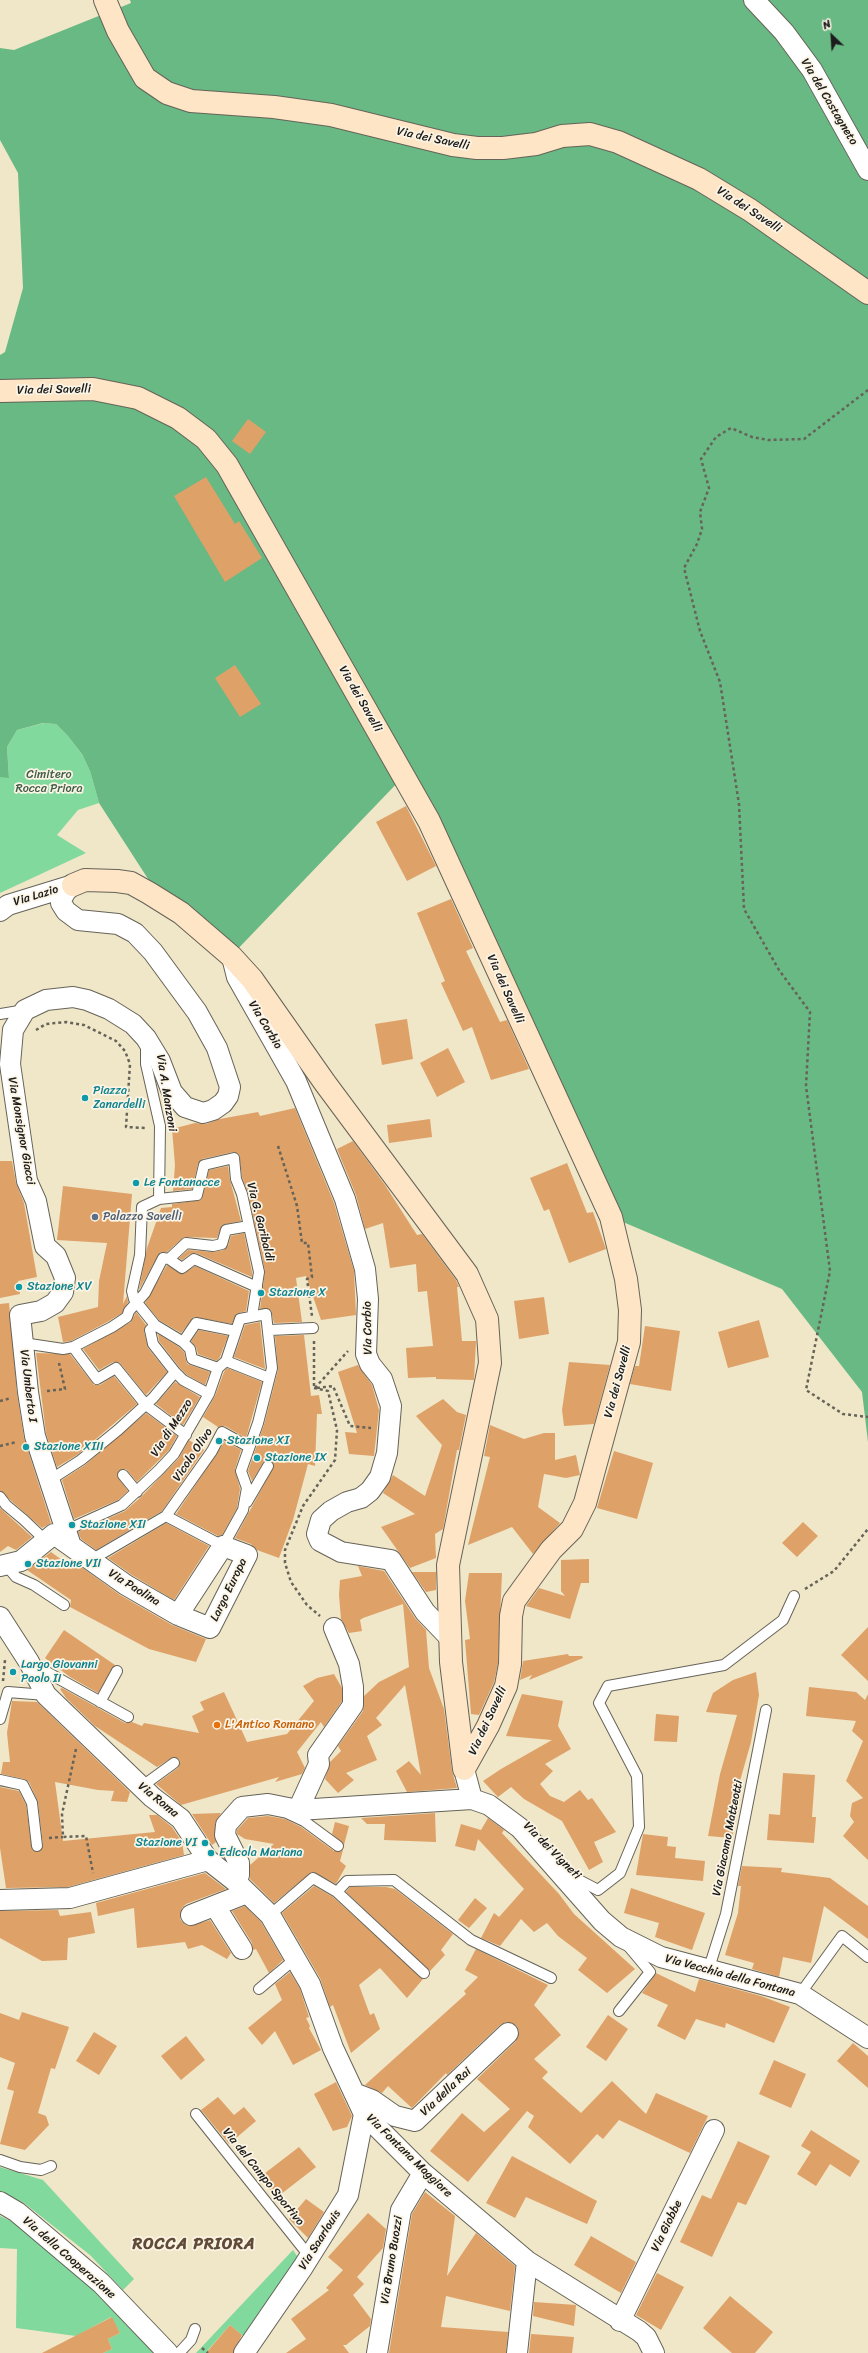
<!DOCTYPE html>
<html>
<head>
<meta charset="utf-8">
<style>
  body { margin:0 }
  #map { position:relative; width:868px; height:2353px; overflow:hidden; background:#f0e6c8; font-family:Sriracha,sans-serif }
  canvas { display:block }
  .north { position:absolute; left:812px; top:16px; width:40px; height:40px; -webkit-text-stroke:3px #fcf5e5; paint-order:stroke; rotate:335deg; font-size:11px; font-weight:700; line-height:16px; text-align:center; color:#1c1c1c }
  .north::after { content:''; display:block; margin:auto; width:14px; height:18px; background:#1c1c1c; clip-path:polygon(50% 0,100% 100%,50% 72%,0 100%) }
</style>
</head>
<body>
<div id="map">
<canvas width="868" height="2353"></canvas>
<div class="north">N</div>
</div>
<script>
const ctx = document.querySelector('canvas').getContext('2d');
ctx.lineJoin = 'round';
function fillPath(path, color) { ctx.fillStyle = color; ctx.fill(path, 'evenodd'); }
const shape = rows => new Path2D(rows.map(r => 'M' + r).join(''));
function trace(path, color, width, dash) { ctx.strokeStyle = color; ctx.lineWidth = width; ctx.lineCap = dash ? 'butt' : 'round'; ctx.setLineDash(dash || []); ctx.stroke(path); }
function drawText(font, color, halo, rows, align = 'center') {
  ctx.font = font + ' Sriracha,sans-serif'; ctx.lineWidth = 3.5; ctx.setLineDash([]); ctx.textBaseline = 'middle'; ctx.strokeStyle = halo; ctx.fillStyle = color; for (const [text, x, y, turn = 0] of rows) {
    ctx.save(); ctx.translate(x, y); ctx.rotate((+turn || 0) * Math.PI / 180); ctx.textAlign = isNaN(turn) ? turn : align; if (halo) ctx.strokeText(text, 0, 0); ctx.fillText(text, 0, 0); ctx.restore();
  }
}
const green = shape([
  [44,723,56,724,67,735,82,754,90,771,99,803,78,810,57,835,86,853,0,893,0,777,9,777,7,747,17,730],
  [0,2167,43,2180,134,2279,123,2290,90,2255,24,2203,0,2192],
  [0,2216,13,2222,65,2261,157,2353,103,2353,112,2349,108,2339,120,2333,111,2317,76,2336,16,2328,17,2249,0,2248],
  [293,2250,297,2256,298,2261,247,2339,230,2325,208,2350,211,2353,196,2353]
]);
const forest = shape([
  [130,0,868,0,868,1442,862,1392,782,1289,611,1217,403,777,231,956,163,902,99,803,90,771,82,754,67,735,56,724,43,723,17,730,7,747,9,778,0,777,0,355,5,352,23,288,18,173,0,140,0,48,14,50,131,3]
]);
const building = shape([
  [248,419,266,432,250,454,232,441],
  [206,477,235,524,239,521,262,558,225,582,174,496],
  [235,665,261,704,240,717,215,678],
  [406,806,436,866,407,881,376,822],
  [451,899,473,948,466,951,500,1022,507,1020,529,1069,491,1080,472,1027,463,1031,441,983,445,981,417,913],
  [407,1019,413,1059,382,1065,375,1024],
  [448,1048,465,1082,437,1097,420,1063],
  [295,1108,334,1203,354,1271,356,1315,321,1320,306,1276,296,1278,302,1322,274,1323,271,1310,260,1309,265,1271,248,1193,242,1177,239,1154,233,1152,202,1159,198,1164,192,1189,173,1191,175,1165,172,1129,195,1123,206,1124,220,1119,258,1112,260,1116],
  [430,1119,432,1137,389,1143,387,1125],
  [353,1141,385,1185,417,1235,422,1234,456,1280,459,1287,457,1287,462,1341,476,1341,474,1380,436,1379,436,1377,408,1378,406,1348,433,1346,427,1291,418,1292,416,1264,390,1268,383,1223,365,1229,356,1195,337,1149],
  [0,1161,12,1161,16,1183,24,1203,37,1277,18,1281,20,1294,0,1298],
  [567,1163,587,1213,593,1212,606,1249,569,1263,549,1209,544,1211,530,1178],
  [228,1166,230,1180,241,1221,222,1225,217,1238,184,1237,167,1252,160,1252,139,1290,147,1248,161,1208,172,1207,172,1204,201,1200,209,1170],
  [63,1186,132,1194,123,1304,127,1296,128,1302,122,1313,109,1321,71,1341,63,1342,58,1317,98,1307,99,1281,107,1243,57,1240],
  [244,1233,252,1272,252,1277,196,1253,190,1254,182,1260,179,1258,188,1250,213,1252,224,1250,228,1246,231,1236],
  [167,1265,182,1274,195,1266,249,1291,246,1311,236,1314,232,1324,194,1317,181,1333,159,1320,145,1303],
  [544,1297,549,1334,519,1339,514,1301],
  [9,1303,17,1393,24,1438,51,1523,42,1528,0,1491,0,1304],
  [136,1312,146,1325,144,1331,148,1348,167,1372,146,1395,119,1362,113,1362,99,1370,83,1349,131,1322],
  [759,1320,769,1357,728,1368,718,1332],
  [260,1322,265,1368,265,1369,234,1357,245,1325],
  [645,1326,680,1331,671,1391,630,1384,635,1366,639,1366],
  [199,1330,228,1336,220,1357,217,1361,198,1354,196,1347,191,1341],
  [158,1334,179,1347,184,1352,187,1364,210,1372,205,1385,187,1375,180,1368,159,1341],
  [304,1335,311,1396,319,1395,322,1414,317,1414,315,1466,308,1464,293,1520,279,1558,257,1550,251,1544,235,1538,274,1466,271,1460,264,1461,252,1481,248,1471,264,1425,278,1370,275,1336],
  [36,1353,70,1354,94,1385,100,1385,114,1376,137,1404,77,1455,57,1467,46,1433],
  [569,1362,610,1365,594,1424,564,1426,562,1410],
  [358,1365,372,1385,379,1410,374,1456,349,1454,345,1432,357,1433,338,1372],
  [227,1368,262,1382,246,1438,225,1426,218,1427,203,1417,215,1396,224,1372],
  [175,1382,200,1397,183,1425,156,1404],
  [443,1399,457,1412,466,1415,459,1450,457,1450,443,1529,435,1534,436,1558,410,1568,381,1527,415,1514,383,1493,393,1475,425,1496,442,1445,416,1416],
  [146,1413,177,1436,169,1450,137,1482,126,1469,119,1470,117,1476,128,1491,118,1500,74,1519,62,1480,85,1465],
  [490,1425,524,1439,544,1433,555,1433,555,1460,576,1455,580,1475,566,1478,544,1474,538,1507,560,1523,533,1554,512,1527,468,1545,490,1457,484,1456],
  [189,1440,204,1450,162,1511,96,1550,81,1539,78,1532,125,1511,141,1497,179,1458],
  [225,1441,241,1450,235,1469,240,1489,237,1508,222,1535,218,1536,176,1514],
  [614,1451,653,1463,637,1519,597,1508],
  [0,1508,32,1537,16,1550,8,1546,0,1552],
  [803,1522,818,1536,797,1557,782,1543],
  [166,1523,209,1546,174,1600,132,1575,108,1558],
  [51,1552,70,1566,73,1561,120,1595,172,1625,206,1639,196,1662,149,1649,70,1607,71,1600,27,1570],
  [589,1559,589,1583,581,1583,570,1619,526,1606,539,1588,565,1596,561,1591,561,1560],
  [358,1566,384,1571,415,1618,426,1630,429,1668,444,1709,452,1771,457,1788,407,1792,396,1771,409,1761,421,1775,405,1685,376,1718,382,1725,367,1736,377,1760,346,1773,354,1780,338,1793,325,1779,330,1762,341,1751,338,1746,363,1711,364,1696,379,1682,409,1667,403,1604,363,1618,360,1620,362,1631,349,1633,341,1619,339,1595,340,1580,362,1576],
  [412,1572,436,1572,436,1590,426,1592],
  [469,1573,502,1573,498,1663,494,1682,479,1715,471,1714,465,1640,470,1639,465,1601],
  [868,1627,868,1681,841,1655],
  [64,1630,115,1665,98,1693,70,1677,45,1658],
  [568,1654,569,1656,582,1656,583,1658,529,1680,532,1675,520,1680,523,1661],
  [756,1672,759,1695,751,1742,738,1788,742,1789,732,1838,708,1836,720,1774,737,1715,706,1712,713,1693,733,1680],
  [334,1674,342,1688,342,1701,324,1727,321,1722,297,1752,305,1768,302,1774,275,1782,279,1777,181,1805,156,1784,178,1768,180,1763,179,1759,173,1757,157,1767,95,1726,66,1698,60,1689,62,1688,125,1723,132,1722,142,1726,144,1723,199,1733,192,1716,204,1710,200,1702,224,1692,247,1742,287,1734,314,1701,303,1686,317,1678],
  [809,1687,856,1692,865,1700,868,1694,868,1860,843,1836,854,1822,850,1816,852,1803,863,1798,846,1781,863,1741,852,1731,856,1721,806,1716],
  [522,1694,563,1701,558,1726,571,1749,545,1764,553,1771,540,1784,550,1796,564,1802,580,1790,588,1800,592,1798,616,1832,594,1842,603,1862,589,1870,562,1821,524,1799,511,1787,498,1797,483,1781,501,1769,552,1740,506,1736],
  [12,1701,37,1702,130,1792,127,1802,111,1801,114,1791,98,1790,55,1782,63,1841,155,1832,149,1815,157,1815,172,1827,182,1842,184,1855,68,1887,6,1888,0,1848,0,1787,19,1791,26,1805,32,1850,38,1852,43,1846,38,1802,29,1782,24,1779,1,1774,3,1762,10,1762,7,1733],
  [656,1714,679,1716,677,1742,654,1741],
  [783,1773,815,1775,812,1817,816,1817,814,1843,767,1840,769,1814,780,1815],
  [221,1813,215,1823,216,1842,212,1845,192,1814],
  [435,1813,436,1842,384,1840,385,1824,367,1824,361,1818],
  [268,1816,285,1819,301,1827,334,1851,343,1850,340,1861,346,1866,336,1884,312,1872,274,1903,250,1879,250,1865,274,1844,245,1839,237,1834,237,1830,248,1818],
  [488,1818,504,1830,502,1833,559,1894,574,1914,635,1969,607,1993,578,1970,587,1958,558,1936,547,1923,534,1932,521,1919,500,1946,481,1938,494,1913,499,1917,524,1889,478,1839,475,1851,455,1846,461,1824,481,1830],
  [335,1822,349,1826,344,1845,332,1834],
  [643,1834,668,1837,667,1846,676,1847,675,1858,705,1861,703,1881,636,1875],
  [742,1866,782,1868,781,1872,830,1878,868,1906,868,1939,824,1906,811,1963,783,1957,779,1977,752,1969,754,1963,725,1955,738,1913,741,1886,738,1886],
  [205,1873,226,1889,186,1904,182,1908,180,1919,184,1924,190,1926,210,1920,231,1953,227,1959,202,1945,188,1949,185,1942,137,1948,134,1908,98,1916,96,1903],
  [314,1886,333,1897,423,1979,407,1998,380,1968,359,1985,370,2015,374,2013,380,2029,351,2053,333,2005,330,2007,320,1978,282,1913],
  [350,1887,386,1887,395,1889,453,1934,441,1950,445,1955,430,1971,346,1892],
  [631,1888,705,1913,692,1950,655,1937,659,1923,624,1913],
  [475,1898,487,1908,469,1928,458,1920],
  [245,1906,261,1922,283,1960,269,1973,256,1949,253,1950,252,1943,232,1911],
  [58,1910,60,1916,91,1912,95,1933,68,1938,67,1960,42,1961,0,1938,0,1911],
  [476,1949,548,1985,534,2005,561,2035,534,2059,548,2072,542,2078,581,2113,612,2081,646,2114,656,2093,708,2116,690,2153,619,2120,603,2139,597,2134,570,2164,528,2127,534,2116,527,2111,468,2182,430,2151,462,2113,484,2132,510,2109,477,2079,516,2041,519,2031,516,2025,506,2022,500,2025,447,2075,446,2073,412,2108,388,2086,382,2093,365,2085,466,1994,464,1991,478,1977,465,1970],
  [290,1972,300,1989,309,2017,306,2018,310,2026,309,2028,321,2050,293,2065,275,2031,262,2045,248,2028,282,2000,275,1984],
  [656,1973,695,1992,699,1979,761,1996,790,2007,774,2043,726,2023,725,2028,696,2019,685,2040,657,2026,668,2005,642,1993],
  [22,2012,69,2027,55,2069,51,2068,38,2113,46,2116,49,2125,25,2150,0,2144,14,2091,7,2089,15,2063,0,2057,0,2013,19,2020],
  [608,2015,628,2029,606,2061,586,2047],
  [94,2032,117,2046,99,2075,76,2061],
  [186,2036,205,2060,181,2080,161,2056],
  [853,2043,868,2056,868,2088,837,2061],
  [774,2060,806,2074,791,2108,759,2094],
  [336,2082,352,2116,347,2127,333,2131,314,2094],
  [218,2097,234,2115,244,2107,256,2121,229,2144,201,2110],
  [811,2130,860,2161,850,2177,830,2164,816,2186,797,2174,811,2152,801,2146],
  [738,2141,770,2156,746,2205,738,2202,712,2257,680,2242,702,2195,711,2199],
  [299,2147,316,2167,276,2198,260,2177],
  [512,2156,597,2201,587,2224,526,2197,515,2218,486,2203],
  [425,2192,455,2216,447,2276,476,2233,515,2266,510,2311,446,2296,441,2327,508,2332,506,2353,389,2353,412,2214],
  [306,2199,324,2212,308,2238,289,2219],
  [368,2213,386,2229,383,2248,357,2277,364,2284,353,2295,371,2319,370,2326,346,2345,343,2345,349,2353,286,2353,306,2339,291,2319,329,2290,326,2288,343,2270,328,2257],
  [591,2236,636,2262,621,2293,574,2265],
  [657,2273,684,2287,661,2330,636,2315],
  [730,2296,773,2332,755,2353,732,2353,703,2328],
  [534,2302,576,2305,574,2326,533,2316],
  [112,2317,120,2333,108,2339,112,2349,103,2353,42,2353],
  [230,2325,242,2335,233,2353,206,2353],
  [531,2334,574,2337,572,2353,529,2353]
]);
const path = shape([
  [868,390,804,439,768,440,752,437,731,428,716,437,701,459,709,488,700,512,702,529,697,544,684,568,700,631,720,682,739,804,744,909,779,970,810,1012,806,1086,830,1271,806,1390,843,1414,868,1417],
  [36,1030,46,1024,66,1022,84,1025,116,1041,125,1051,130,1064,126,1127,146,1128],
  [278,1146,297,1206,302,1243,308,1243,312,1277,307,1279,312,1316],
  [314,1341,314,1388],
  [314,1388,328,1391,337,1430,335,1460,303,1506,285,1550,285,1563,291,1582,307,1605,320,1616],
  [315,1388,348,1351],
  [317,1388,333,1386,350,1426,371,1428],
  [47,1391,65,1389,59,1363],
  [0,1401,11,1398],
  [0,1446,17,1442],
  [805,1589,834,1571,868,1529],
  [3,1681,5,1660],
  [76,1749,62,1814,63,1837,86,1836,93,1873],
  [49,1838,63,1837],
  [202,2348,208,2353]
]);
const lane = shape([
  [0,1014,25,1010],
  [146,1046,146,1064,160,1126,159,1199,142,1207,140,1255,132,1291,134,1299,155,1325,183,1342,196,1323,236,1331],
  [159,1199,197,1195,204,1165,234,1158,236,1179,242,1194,259,1272,252,1316],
  [169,1259,182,1268,194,1259,257,1287],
  [155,1325,150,1330,153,1344,175,1372],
  [270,1330,313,1328],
  [183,1342,190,1349,192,1359,218,1368],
  [23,1343,63,1349,73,1347,112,1327,127,1317,129,1311,145,1293,163,1258,169,1259,186,1243,213,1246,222,1244,226,1230,249,1226],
  [73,1347,97,1379,116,1368,146,1405,186,1435],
  [226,1361,269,1378],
  [123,1475,137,1492],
  [50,1480,81,1460,118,1430,153,1398,175,1372,183,1380,209,1394],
  [0,1497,6,1505,24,1520,46,1541],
  [247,1502,268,1466],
  [67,1530,122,1505,159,1470,174,1454,209,1394,218,1368,226,1361,240,1319,266,1314,272,1368,258,1423,241,1471,247,1488,243,1510,223,1546,166,1516],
  [91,1560,166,1516,212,1451,222,1432,249,1447],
  [6,1565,16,1577,34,1585,64,1605],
  [34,1665,128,1717],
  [100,1702,117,1671],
  [0,1719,8,1692,46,1695],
  [0,1780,23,1785,32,1803,37,1846],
  [141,1787,174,1763],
  [289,1814,304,1821,338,1846],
  [570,1872,577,1879,598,1890,620,1873,639,1827,637,1776,599,1703,608,1686,724,1665,783,1620,794,1596],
  [337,1892,424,1973],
  [270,1915,313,1878,337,1892,347,1881,394,1880,471,1940,551,1978],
  [709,1968,726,1914,766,1710],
  [259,1989,295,1959],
  [800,1994,842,1936,868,1957],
  [619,2011,650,1972,629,1947],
  [196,2114,310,2257],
  [0,2160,20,2167,41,2170,51,2166],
  [179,2353,191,2340,195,2329]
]);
const street = shape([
  [754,0,784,32,812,70,868,170],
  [0,911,8,905,73,885],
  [232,957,237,977,296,1081,345,1199,365,1269,368,1299,366,1354,370,1364,382,1379,391,1406,387,1453,380,1477,370,1491,361,1498,347,1502,331,1511,321,1520,317,1534,320,1541,341,1552,391,1560,425,1612,449,1637],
  [71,1546,35,1436,28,1392,20,1315,41,1311,55,1303,63,1292,65,1278,56,1256,45,1246,36,1201,27,1181,10,1064,13,1030,25,1010,46,1000,73,997,87,1000,109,1009,133,1024,146,1038,160,1061,172,1092,185,1107,203,1113,213,1110,223,1103,228,1096,230,1087,217,1048,197,1012,153,952,135,933,118,924,78,920,66,911,61,903,62,898,66,891,73,885],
  [223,1546,247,1555,210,1628,178,1615,223,1546],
  [0,1566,21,1561,54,1534,126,1585,178,1615],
  [0,1617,29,1662,46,1695,152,1797,181,1819,208,1860,236,1882,270,1915,310,1984,333,2048,364,2114,423,2173,527,2261,639,2331,646,2337,654,2353],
  [464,1769,472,1799],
  [298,1810,319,1764,318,1755,353,1705,353,1687,349,1664,334,1628],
  [236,1882,239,1875,239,1863,225,1835,226,1825,242,1807,268,1804,298,1810,472,1799,489,1805,520,1828,602,1921,621,1937,661,1957,800,1994,868,2038],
  [0,1900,70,1898,208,1860],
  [215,1906,242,1949],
  [191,1915,247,1893],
  [354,2093,372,2100,395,2116,415,2121,508,2033],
  [0,2202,17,2212,101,2283,168,2353],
  [620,2321,714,2130],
  [244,2353,303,2267,348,2195,364,2114],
  [377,2353,401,2210,423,2173],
  [517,2353,527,2261]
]);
const secondary = shape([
  [105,0,118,31,145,78,167,93,191,101,274,107,331,115,453,145,477,148,503,148,536,144,562,136,590,134,618,142,699,179,750,210,868,293],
  [0,391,93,389,138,398,178,418,206,439,227,465,429,821,611,1217,626,1279,630,1310,629,1342,585,1503,572,1529,551,1550,514,1601,511,1616,510,1664,506,1686,488,1726,464,1769,451,1662,448,1565,490,1363,487,1319,467,1274,325,1083,252,979,231,956,181,913,149,893,131,883,117,881,85,880,73,885]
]);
const markers = [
  [85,1098,4,"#0f9aa8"],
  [136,1183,4,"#0f9aa8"],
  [95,1217,4,"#5c6f8a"],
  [19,1287,4,"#0f9aa8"],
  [261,1293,4,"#0f9aa8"],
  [219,1441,4,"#0f9aa8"],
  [26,1447,4,"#0f9aa8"],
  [257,1458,4,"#0f9aa8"],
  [72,1525,4,"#0f9aa8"],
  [28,1564,4,"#0f9aa8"],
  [13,1672,4,"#0f9aa8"],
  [217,1725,4,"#e8710a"],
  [205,1843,4,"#0f9aa8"],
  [211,1853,4,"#0f9aa8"]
];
const streetNames = [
  ["Via del Castagneto",829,102,59],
  ["Via dei Savelli",433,139,12],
  ["Via dei Savelli",749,210,33],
  ["Via dei Savelli",54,390,-1],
  ["Via dei Savelli",360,699,60],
  ["Via Lazio",36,896,-17],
  ["Via dei Savelli",505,989,66],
  ["Via Corbio",265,1025,59],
  ["Via A. Manzoni",166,1093,81],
  ["Via Monsignor Giacci",21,1131,80],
  ["Via G. Garibaldi",260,1222,76],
  ["Via Corbio",368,1328,-91],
  ["Via dei Savelli",618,1382,-75],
  ["Via Umberto I",28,1386,83],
  ["Via di Mezzo",172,1428,-57],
  ["Vicolo Olivo",193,1455,-56],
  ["Via Paolina",134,1588,32],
  ["Largo Europa",229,1590,-64],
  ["Via dei Savelli",488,1721,-65],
  ["Via Roma",158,1800,39],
  ["Via Giacomo Matteotti",728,1838,-79],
  ["Via dei Vigneti",552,1851,45],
  ["Via Vecchia della Fontana",730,1976,15],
  ["Via della Rai",446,2092,-43],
  ["Via Fontana Maggiore",409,2156,44],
  ["Via del Campo Sportivo",263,2177,51],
  ["Via Giobbe",667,2226,-64],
  ["Via Saarlouis",320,2240,-58],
  ["Via della Cooperazione",69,2258,41],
  ["Via Bruno Buozzi",392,2260,-81]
];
const parkNames = [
  ["Cimitero",49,775],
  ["Rocca Priora",49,789]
];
const cultureNames = [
  ["Piazza",93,1091],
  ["Zanardelli",93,1105],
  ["Le Fontanacce",144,1183],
  ["Stazione XV",27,1287],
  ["Stazione X",269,1293],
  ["Stazione XI",227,1441],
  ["Stazione XIII",34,1447],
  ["Stazione IX",265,1458],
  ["Stazione XII",80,1525],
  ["Stazione VII",36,1564],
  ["Largo Giovanni",21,1665],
  ["Paolo II",21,1679],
  ["Stazione VI",197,1843,"right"],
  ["Edicola Mariana",219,1853]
];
const serviceNames = [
  ["Palazzo Savelli",103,1217]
];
const foodNames = [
  ["L'Antico Romano",225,1725]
];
const districtNames = [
  ["ROCCA PRIORA",194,2245]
];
fillPath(green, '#82d99d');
fillPath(forest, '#69b984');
fillPath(building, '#dea168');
trace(lane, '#666358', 12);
trace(street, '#666358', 22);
trace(secondary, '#666358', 24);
trace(path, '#666358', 2.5, [3, 3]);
trace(lane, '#fff', 10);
trace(street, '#fff', 20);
trace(secondary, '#fde5c5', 22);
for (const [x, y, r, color] of markers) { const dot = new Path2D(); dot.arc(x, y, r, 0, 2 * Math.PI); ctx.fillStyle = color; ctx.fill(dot); trace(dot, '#fcf5e5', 1.5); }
drawText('12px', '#1c1c1c', '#fcf5e5', streetNames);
drawText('12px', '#405e49', '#fcf5e5', parkNames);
drawText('12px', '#0d838f', '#fcf5e5', cultureNames, 'left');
drawText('12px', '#4e5e75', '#fcf5e5', serviceNames, 'left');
drawText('12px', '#c56008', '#fcf5e5', foodNames, 'left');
ctx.letterSpacing = '1px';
drawText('bold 16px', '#604b37', '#fcf5e5', districtNames);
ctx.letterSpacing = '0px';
</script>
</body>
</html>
